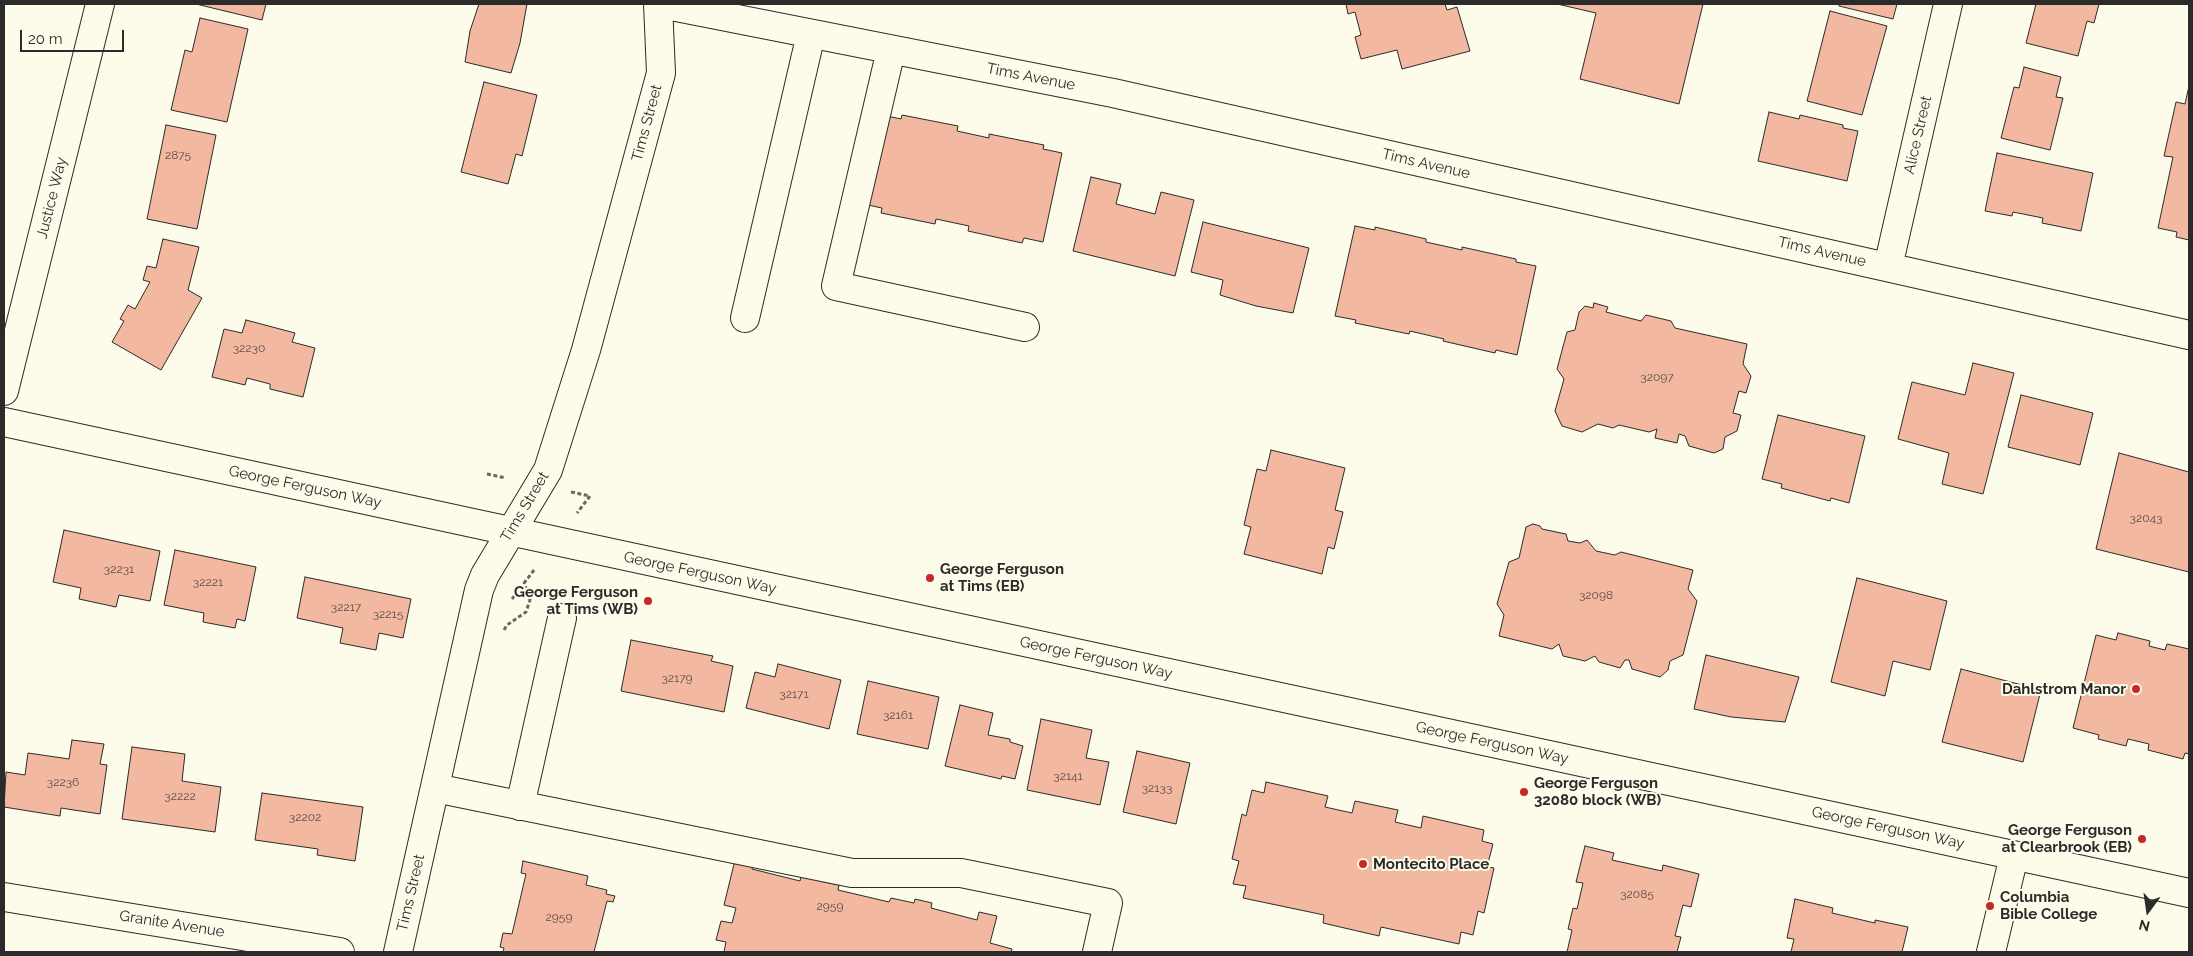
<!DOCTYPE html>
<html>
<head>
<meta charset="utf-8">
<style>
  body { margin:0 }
  #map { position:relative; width:2193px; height:956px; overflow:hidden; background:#fdfbea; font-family:Raleway,sans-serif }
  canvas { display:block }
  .frame { position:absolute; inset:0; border:5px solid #2b2b2b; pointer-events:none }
  .north { position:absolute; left:2123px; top:886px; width:50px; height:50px; -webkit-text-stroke:4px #fdfbea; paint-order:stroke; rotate:194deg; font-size:14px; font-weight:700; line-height:20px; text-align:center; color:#2b2b2b }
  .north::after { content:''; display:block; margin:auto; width:18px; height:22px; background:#2b2b2b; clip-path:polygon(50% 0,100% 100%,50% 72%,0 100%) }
  .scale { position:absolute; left:20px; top:30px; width:104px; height:22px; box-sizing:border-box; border:2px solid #2b2b2b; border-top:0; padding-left:6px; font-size:15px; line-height:18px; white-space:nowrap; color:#2b2b2b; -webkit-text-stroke:4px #fdfbea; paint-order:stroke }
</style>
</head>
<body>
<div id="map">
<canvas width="2193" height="956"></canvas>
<div class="frame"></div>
<div class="north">N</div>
<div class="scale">20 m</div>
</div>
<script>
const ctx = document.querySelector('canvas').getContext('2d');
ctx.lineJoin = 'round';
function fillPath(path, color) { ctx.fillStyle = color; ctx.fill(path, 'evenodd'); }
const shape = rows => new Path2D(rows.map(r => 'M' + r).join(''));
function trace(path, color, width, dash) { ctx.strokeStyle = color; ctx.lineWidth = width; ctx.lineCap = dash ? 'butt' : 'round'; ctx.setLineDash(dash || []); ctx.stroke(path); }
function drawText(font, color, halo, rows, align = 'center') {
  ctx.font = font + ' Raleway,sans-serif'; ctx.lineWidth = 4; ctx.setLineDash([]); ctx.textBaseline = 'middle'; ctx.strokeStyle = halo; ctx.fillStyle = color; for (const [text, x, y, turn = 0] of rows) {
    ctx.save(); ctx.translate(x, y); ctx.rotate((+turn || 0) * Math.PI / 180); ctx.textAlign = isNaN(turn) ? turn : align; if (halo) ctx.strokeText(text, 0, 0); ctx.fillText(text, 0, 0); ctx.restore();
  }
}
const building = shape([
  [196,4,266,4,262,20,196,4],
  [479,4,527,4,520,43,511,73,465,62,470,31,479,4],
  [1346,4,1445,4,1447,10,1457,7,1470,51,1402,69,1397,50,1361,59,1355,37,1361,35,1355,12,1348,14,1346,4],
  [1557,4,1703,4,1679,104,1580,79,1596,13,1557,4],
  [1839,4,1897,4,1893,19,1839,6,1839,4],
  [2036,4,2099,4,2094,23,2087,21,2078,56,2026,43,2036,4],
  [1830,11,1887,26,1862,115,1807,101,1830,11],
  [200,18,248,29,227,122,171,110,185,50,192,52,200,18],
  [2024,67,2061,77,2056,97,2063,98,2050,150,2001,138,2014,87,2019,88,2024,67],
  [484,82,537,95,522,156,516,154,508,184,461,172,484,82],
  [2189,86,2189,240,2176,237,2177,232,2158,228,2173,157,2164,156,2176,102,2185,104,2189,86],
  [1769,112,1799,119,1800,115,1843,125,1843,128,1858,131,1847,181,1758,161,1769,112],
  [882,115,901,119,902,115,958,126,957,131,989,138,989,134,1044,145,1043,149,1062,153,1043,242,1024,238,1022,243,968,231,969,226,936,219,935,224,881,213,882,208,863,204,882,115],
  [166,125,216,135,197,229,147,219,166,125],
  [1997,153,2093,173,2081,231,2042,223,2043,218,2013,212,2012,216,1985,211,1997,153],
  [1091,177,1121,184,1116,204,1155,214,1161,192,1194,200,1175,276,1073,251,1091,177],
  [1203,222,1309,248,1293,313,1256,306,1220,295,1223,280,1191,272,1203,222],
  [1355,226,1375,230,1375,227,1426,239,1426,242,1462,250,1462,247,1516,259,1516,262,1536,266,1517,355,1496,350,1495,353,1443,341,1444,339,1410,331,1409,334,1355,323,1356,320,1335,316,1355,226],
  [163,239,199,247,188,290,202,298,161,370,112,342,124,321,120,319,128,305,135,309,150,282,143,280,147,266,156,268,163,239],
  [1594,303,1608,307,1606,312,1641,321,1646,315,1671,321,1675,328,1747,344,1743,364,1751,376,1746,393,1739,391,1733,413,1741,415,1737,431,1725,437,1723,449,1714,453,1689,446,1685,436,1679,434,1677,443,1655,438,1657,429,1649,432,1619,425,1613,428,1598,424,1582,432,1562,426,1555,411,1564,379,1557,369,1567,332,1575,330,1579,312,1585,306,1593,308,1594,303],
  [246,320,295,333,292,342,315,348,303,397,270,389,270,384,247,378,245,385,212,377,224,329,242,333,246,320],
  [1973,363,2014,373,1983,494,1942,484,1949,453,1898,439,1912,382,1965,395,1973,363],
  [2021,395,2093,413,2080,465,2008,447,2021,395],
  [1778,415,1865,436,1849,503,1831,498,1830,501,1781,488,1782,484,1762,479,1778,415],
  [1271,450,1345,468,1335,510,1343,512,1334,549,1328,547,1322,574,1244,554,1251,527,1244,525,1257,469,1266,471,1271,450],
  [2119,453,2189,472,2189,572,2096,549,2119,453],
  [1533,524,1540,526,1542,529,1566,534,1568,541,1580,543,1587,540,1596,551,1615,555,1621,552,1693,570,1688,589,1697,601,1683,655,1670,661,1668,670,1660,677,1632,669,1629,660,1625,660,1620,668,1599,662,1595,656,1585,661,1563,656,1559,644,1552,649,1499,636,1504,615,1497,604,1509,562,1519,558,1526,527,1533,524],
  [64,530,160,551,150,601,119,595,116,607,79,599,81,588,53,582,64,530],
  [175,550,256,567,245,621,237,619,235,628,203,622,204,613,164,605,175,550],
  [305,577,411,599,403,638,379,633,376,650,340,643,343,628,297,618,305,577],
  [1857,578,1947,601,1930,670,1893,661,1885,696,1831,682,1857,578],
  [2118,633,2150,641,2149,646,2165,650,2167,644,2189,649,2189,754,2185,753,2183,759,2148,750,2149,744,2128,739,2126,746,2098,739,2099,735,2073,728,2096,635,2116,640,2118,633],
  [631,640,713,656,711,661,733,666,724,712,621,691,631,640],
  [1706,655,1799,677,1785,722,1731,717,1694,709,1706,655],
  [778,664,841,680,829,729,746,708,755,672,775,677,778,664],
  [1961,669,2041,690,2023,762,1942,742,1961,669],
  [868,681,939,697,928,749,857,734,868,681],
  [960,705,993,713,988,735,1010,739,1010,742,1023,746,1015,779,1002,776,1001,779,945,766,960,705],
  [1041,719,1092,730,1086,758,1109,762,1100,805,1027,790,1041,719],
  [72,740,104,744,100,764,107,765,100,814,61,808,60,816,4,807,6,772,25,775,28,753,69,759,72,740],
  [132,747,185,754,182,781,221,787,215,832,122,819,132,747],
  [1137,751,1190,763,1176,824,1123,812,1137,751],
  [1266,782,1328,796,1325,807,1352,813,1355,801,1398,810,1395,822,1421,828,1423,816,1484,830,1482,841,1493,844,1487,867,1494,868,1484,913,1478,911,1473,935,1461,932,1459,944,1381,927,1379,936,1323,923,1324,915,1243,898,1246,886,1233,884,1239,861,1232,859,1242,814,1246,816,1252,790,1264,793,1266,782],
  [262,793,363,807,355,861,317,855,318,849,255,840,262,793],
  [1585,846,1614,853,1612,860,1662,871,1663,865,1699,874,1691,907,1683,905,1675,936,1681,937,1677,952,1567,952,1572,930,1568,929,1573,908,1577,909,1583,883,1576,882,1585,846],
  [735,860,753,864,752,869,800,881,802,872,820,881,839,885,838,890,889,902,891,898,914,903,915,899,932,903,931,908,977,920,979,912,997,916,990,943,1012,949,1011,952,724,952,726,942,716,940,721,921,732,923,736,908,724,905,735,860],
  [523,861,588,876,586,885,607,890,606,894,615,896,613,902,607,901,594,952,503,952,504,948,500,947,503,933,512,934,526,874,521,873,523,861],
  [1795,899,1833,908,1832,913,1875,923,1875,920,1908,927,1902,952,1791,952,1794,939,1787,938,1795,899]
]);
const path = shape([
  [487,474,506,478],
  [571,492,590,496,577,513],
  [512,599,534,570],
  [504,630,507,625,526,612,530,600,524,582]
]);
const minor = shape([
  [661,4,1113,93,2189,335],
  [891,50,836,286,1025,327],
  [1888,267,1948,4],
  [745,318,811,34],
  [4,391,100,4],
  [435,788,852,873,961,873,1108,903,1097,952],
  [520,806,562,618],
  [4,897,340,952],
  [398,952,479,590,485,575,548,470,586,350,661,73,658,4],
  [1991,952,2014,856]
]);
const major = shape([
  [4,422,2189,893]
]);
const markers = [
  [930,578,5,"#c62828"],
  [648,601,5,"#c62828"],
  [2136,689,5,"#c62828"],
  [1524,792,5,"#c62828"],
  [2142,839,5,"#c62828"],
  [1363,864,5,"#c62828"],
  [1990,906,5,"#c62828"]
];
const numberNames = [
  ["2875",178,155],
  ["32230",249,348],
  ["32097",1657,377],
  ["32043",2146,518],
  ["32231",119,569],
  ["32221",208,582],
  ["32098",1596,595],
  ["32217",346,607],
  ["32215",388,614],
  ["32179",677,678],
  ["32171",794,694],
  ["32161",898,715],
  ["32141",1068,776],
  ["32236",63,782],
  ["32133",1157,788],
  ["32222",180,796],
  ["32202",305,817],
  ["32085",1637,894],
  ["2959",830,906],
  ["2959",559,917]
];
const streetNames = [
  ["Tims Avenue",1031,77,11],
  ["Tims Street",647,123,-75],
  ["Alice Street",1918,135,-77],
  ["Tims Avenue",1426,164,13],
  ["Justice Way",52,198,-76],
  ["Tims Avenue",1822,252,13],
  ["George Ferguson Way",305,487,12],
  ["Tims Street",525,507,-59],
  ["George Ferguson Way",700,573,12],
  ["George Ferguson Way",1096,658,12],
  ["George Ferguson Way",1492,743,12],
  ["George Ferguson Way",1888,828,12],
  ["Tims Street",411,893,-77],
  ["Granite Avenue",172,924,9]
];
const poiNames = [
  ["George Ferguson",940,569],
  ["at Tims (EB)",940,586],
  ["George Ferguson",638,592,"right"],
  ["at Tims (WB)",638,609,"right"],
  ["Dahlstrom Manor",2126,689,"right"],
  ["George Ferguson",1534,783],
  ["32080 block (WB)",1534,800],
  ["George Ferguson",2132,830,"right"],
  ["at Clearbrook (EB)",2132,847,"right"],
  ["Montecito Place",1373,864],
  ["Columbia",2000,897],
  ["Bible College",2000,914]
];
fillPath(building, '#f2b8a0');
trace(building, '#2b2b2b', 1);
trace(minor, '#2b2b2b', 30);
trace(major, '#2b2b2b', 30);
trace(path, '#6a6964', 3, [4, 2.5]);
trace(minor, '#fdfbea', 28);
trace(major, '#fdfbea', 28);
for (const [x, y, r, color] of markers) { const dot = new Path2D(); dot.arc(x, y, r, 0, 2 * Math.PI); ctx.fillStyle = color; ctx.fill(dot); trace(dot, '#fdfbea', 2); }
drawText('12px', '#5d4e48', null, numberNames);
drawText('15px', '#2b2b2b', '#fdfbea', streetNames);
drawText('bold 15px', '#2b2b2b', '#fdfbea', poiNames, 'left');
</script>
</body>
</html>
